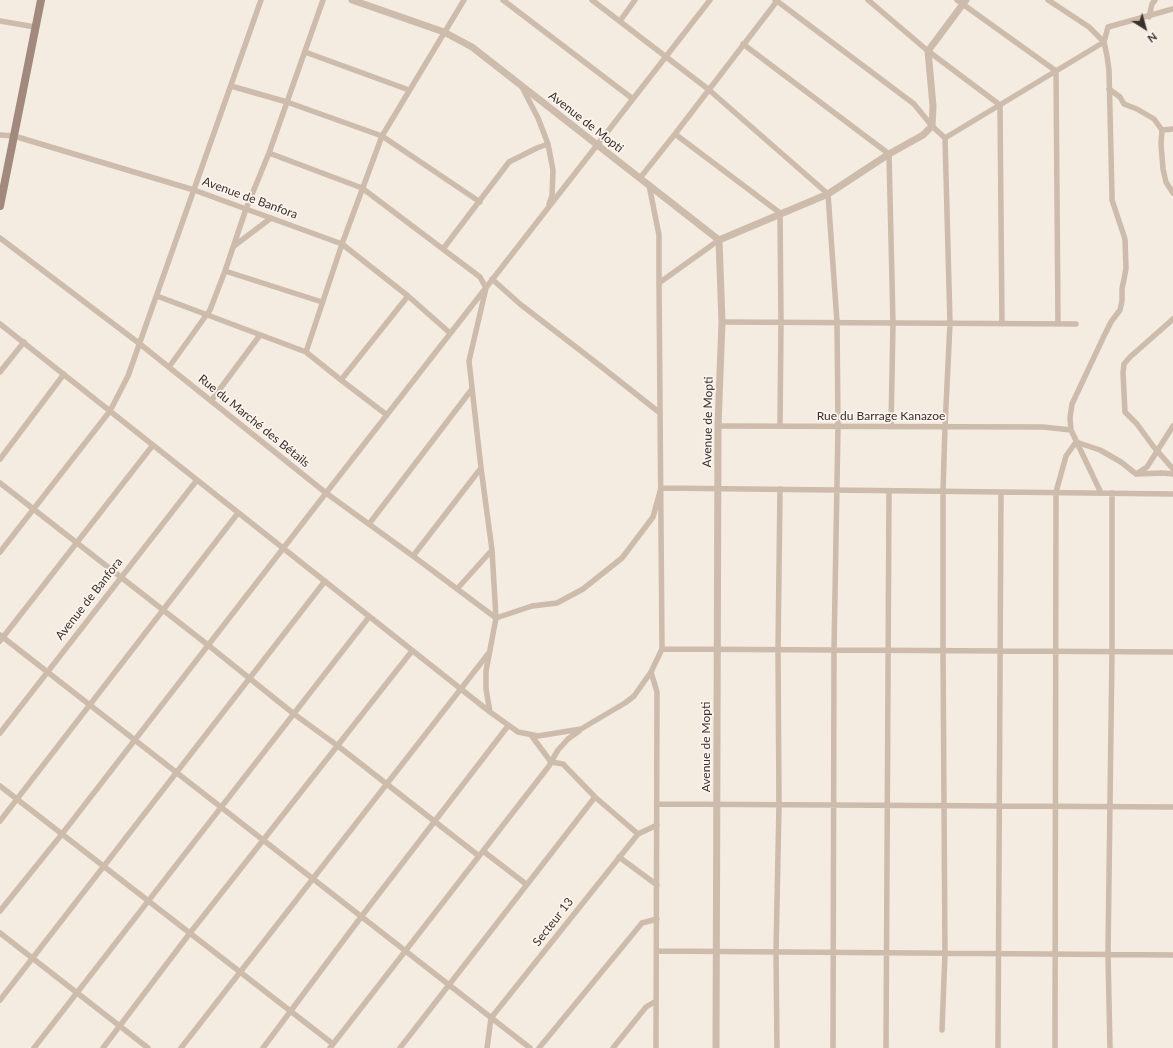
<!DOCTYPE html>
<html>
<head>
<meta charset="utf-8">
<style>
  body { margin:0 }
  #map { position:relative; width:1173px; height:1048px; overflow:hidden; background:#f4ebe1; font-family:Lato,sans-serif }
  canvas { display:block }
  .north { position:absolute; left:1125px; top:8px; width:40px; height:40px; -webkit-text-stroke:3px #fbf5ee; paint-order:stroke; rotate:143deg; font-size:11px; font-weight:700; line-height:16px; text-align:center; color:#3b302b }
  .north::after { content:''; display:block; margin:auto; width:14px; height:18px; background:#3b302b; clip-path:polygon(50% 0,100% 100%,50% 72%,0 100%) }
</style>
</head>
<body>
<div id="map">
<canvas width="1173" height="1048"></canvas>
<div class="north">N</div>
</div>
<script>
const ctx = document.querySelector('canvas').getContext('2d');
ctx.lineJoin = 'round';
const shape = rows => new Path2D(rows.map(r => 'M' + r).join(''));
function trace(path, color, width, dash) { ctx.strokeStyle = color; ctx.lineWidth = width; ctx.lineCap = dash ? 'butt' : 'round'; ctx.setLineDash(dash || []); ctx.stroke(path); }
function drawText(font, color, halo, rows, align = 'center') {
  ctx.font = font + ' Lato,sans-serif'; ctx.lineWidth = 3.5; ctx.setLineDash([]); ctx.textBaseline = 'middle'; ctx.strokeStyle = halo; ctx.fillStyle = color; for (const [text, x, y, turn = 0] of rows) {
    ctx.save(); ctx.translate(x, y); ctx.rotate((+turn || 0) * Math.PI / 180); ctx.textAlign = isNaN(turn) ? turn : align; if (halo) ctx.strokeText(text, 0, 0); ctx.fillText(text, 0, 0); ctx.restore();
  }
}
const minor = shape([
  [503,0,633,99],
  [592,0,708,89,828,194,837,322,838,427,834,650,833,1048],
  [777,0,777,1,914,104,932,126,945,138,950,323,945,427,943,491,943,651,945,953,942,1030],
  [868,0,928,51,1000,105,1002,324],
  [957,0,1056,71,1058,324],
  [1048,0,1089,27,1104,42],
  [1149,17,1152,4,1155,0],
  [0,21,35,27],
  [620,21,635,0],
  [743,44,889,154,893,323,891,427],
  [305,52,409,90],
  [231,86,287,102,382,136,480,202],
  [522,87,538,118,548,144],
  [1109,89,1120,97,1124,104,1137,109,1154,119,1162,130,1161,144,1163,169,1166,182,1173,193],
  [1162,130,1173,129],
  [675,134,777,1,775,0],
  [0,135,14,136,194,190,342,244,408,296,450,333],
  [945,138,1104,42],
  [269,153,362,188,480,277,486,288,469,361,481,468,492,550,496,618,486,671,486,689,490,712,518,732,538,736,581,729,625,703,634,696,651,672,657,692,656,1048],
  [640,178,675,134,780,213,781,322,780,426],
  [649,185,659,235,659,283],
  [0,238,140,344,326,493,413,556,496,618,532,606,557,603,583,589,622,558,653,517,661,488,1173,494],
  [234,246,271,218],
  [443,249,509,162,537,148,548,144,553,170,552,196,549,204],
  [225,271,322,302],
  [492,279,520,304,603,368,660,413],
  [157,296,306,352,341,380],
  [1173,319,1130,357,1124,364,1123,373,1125,412,1137,424,1153,446,1173,469],
  [722,322,1076,324],
  [0,324,490,712],
  [306,352,342,244,382,136,464,0],
  [169,367,210,310,225,271,246,209,269,153,323,0],
  [0,372,24,342],
  [211,401,260,335],
  [387,415,341,380,408,296],
  [718,426,1043,427,1071,430],
  [1076,442,1100,450,1121,462,1136,474,1163,473,1173,474],
  [0,459,64,374],
  [1136,474,1147,467,1173,426],
  [0,483,208,645,294,714,338,746,479,856],
  [1101,493,1071,430,1070,418,1072,404,1104,336,1111,322,1120,310,1122,301,1122,289,1126,269,1125,239,1112,200,1112,195,1109,70,1107,56,1104,42,1108,27,1173,9],
  [369,524,472,389],
  [0,552,110,411,128,376,261,0],
  [413,556,481,468],
  [457,589,492,550],
  [0,635,530,1048],
  [0,641,153,445],
  [662,649,1173,652],
  [651,672,662,649,659,283,719,240],
  [579,731,568,739,558,750,551,762,563,764,595,797],
  [0,733,197,480],
  [0,786,333,1044],
  [657,804,1173,807],
  [0,821,238,513],
  [483,851,526,884],
  [619,857,657,885],
  [0,911,62,834,326,493,710,0],
  [0,933,148,1048],
  [657,951,1173,955],
  [0,1000,325,581],
  [34,1048,369,617],
  [103,1048,190,933,412,651],
  [181,1048,488,654],
  [263,1048,361,917,508,726],
  [330,1048,549,766,551,762,531,735],
  [400,1048,595,797,638,834],
  [487,1048,491,1018,638,834,657,825],
  [539,1048,642,923,657,919],
  [613,1048,646,1007,656,1001],
  [777,1048,776,952,779,805,778,650,780,489],
  [886,1048,889,491],
  [998,1048,1001,492],
  [1055,1048,1056,492,1066,456,1076,442],
  [1110,1048,1108,954,1112,651,1112,493]
]);
const tertiary = shape([
  [352,0,444,32,472,47,719,240,722,322,718,426,716,1048],
  [719,240,828,194,889,154,923,135,932,126,933,106,928,51,966,0]
]);
const secondary = shape([
  [0,206,41,0]
]);
const streetNames = [
  ["Avenue de Mopti",586,122,38],
  ["Avenue de Banfora",250,198,20],
  ["Rue du Barrage Kanazoe",881,416],
  ["Rue du Marché des Bétails",254,421,39],
  ["Avenue de Mopti",708,422,-89],
  ["Avenue de Banfora",89,599,-52],
  ["Avenue de Mopti",706,747,-90],
  ["Secteur 13",553,922,-52]
];
trace(minor, '#cdbbac', 5.5);
trace(tertiary, '#cdbbac', 7);
trace(secondary, '#a18a7d', 8);
drawText('12px', '#3b302b', '#fbf5ee', streetNames);
</script>
</body>
</html>
